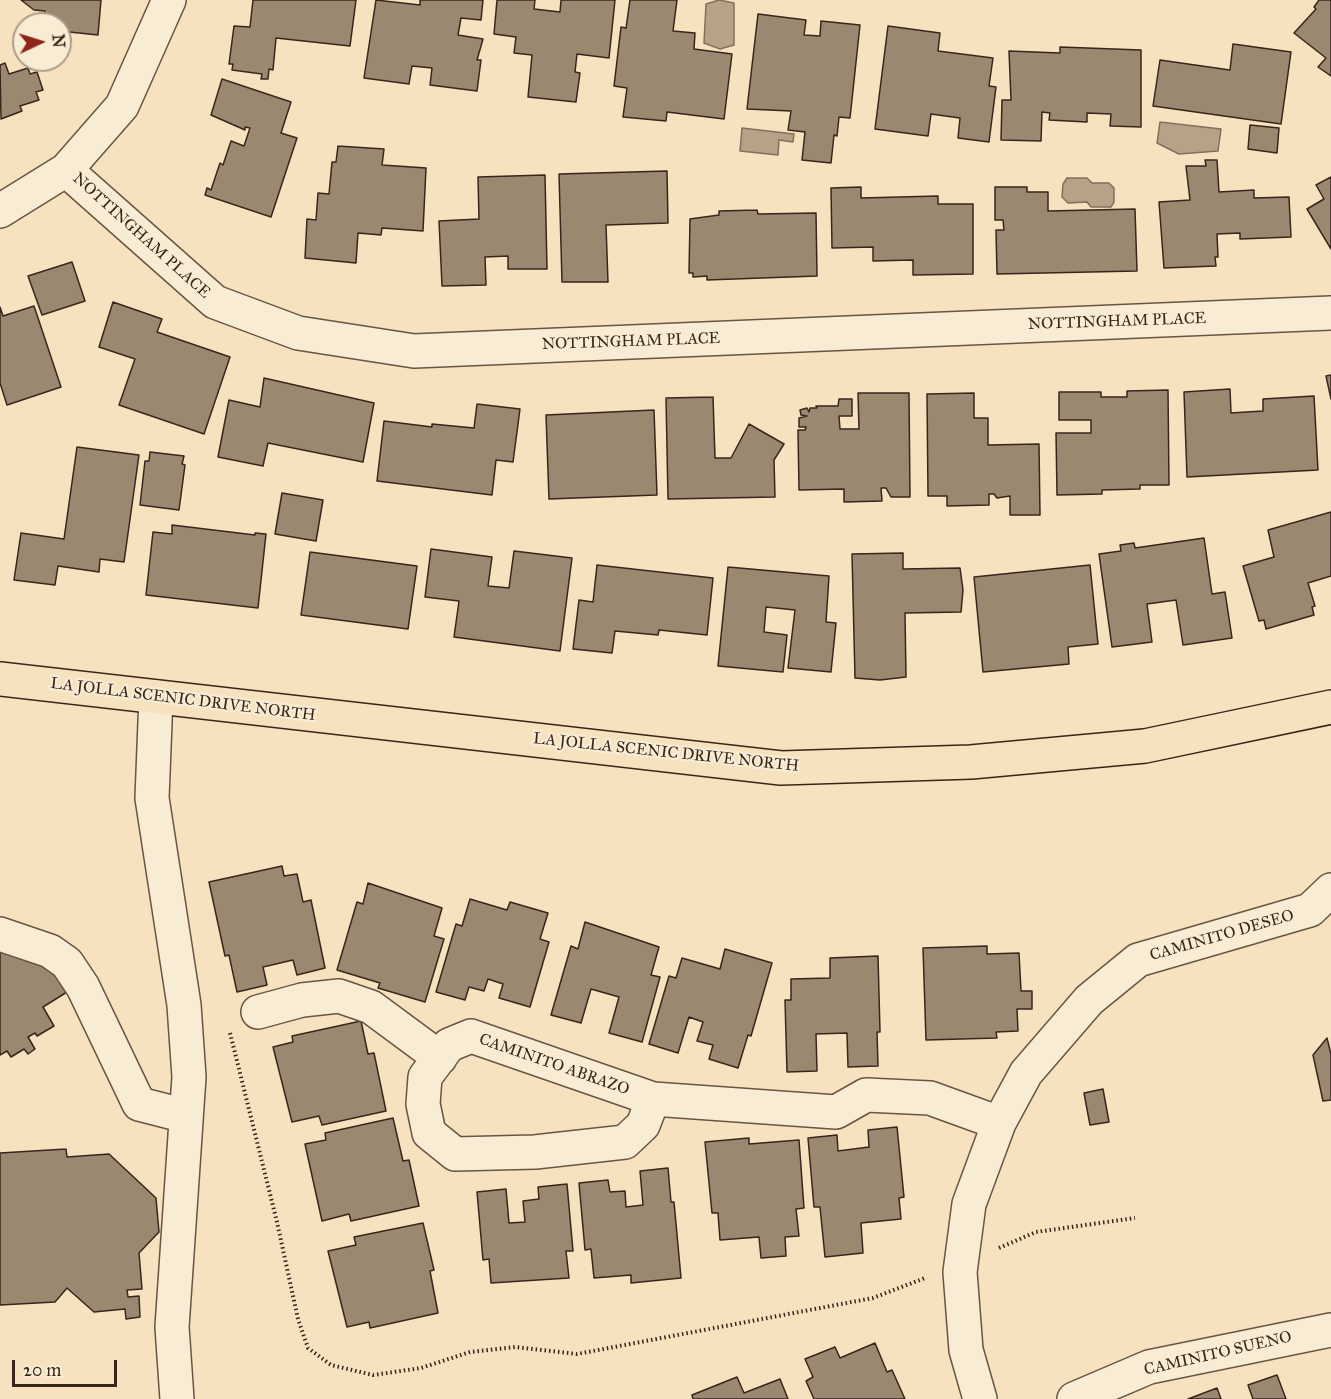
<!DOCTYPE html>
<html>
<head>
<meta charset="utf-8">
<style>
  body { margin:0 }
  #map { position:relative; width:1331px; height:1399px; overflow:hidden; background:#f6e2be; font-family:"IM FELL Great Primer",serif }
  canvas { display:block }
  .north { position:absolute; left:12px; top:12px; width:60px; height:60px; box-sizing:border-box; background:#f9ecd5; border:2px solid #ac9d8b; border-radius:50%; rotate:86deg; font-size:16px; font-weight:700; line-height:24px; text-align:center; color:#38261c }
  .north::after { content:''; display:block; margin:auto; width:21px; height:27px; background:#8f2418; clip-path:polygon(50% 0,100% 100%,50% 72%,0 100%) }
  .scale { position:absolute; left:12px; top:1360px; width:105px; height:27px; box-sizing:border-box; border:3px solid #38261c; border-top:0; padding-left:8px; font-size:18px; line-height:21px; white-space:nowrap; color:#38261c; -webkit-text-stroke:4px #f9ecd5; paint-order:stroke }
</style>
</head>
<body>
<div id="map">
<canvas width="1331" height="1399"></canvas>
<div class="north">N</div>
<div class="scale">20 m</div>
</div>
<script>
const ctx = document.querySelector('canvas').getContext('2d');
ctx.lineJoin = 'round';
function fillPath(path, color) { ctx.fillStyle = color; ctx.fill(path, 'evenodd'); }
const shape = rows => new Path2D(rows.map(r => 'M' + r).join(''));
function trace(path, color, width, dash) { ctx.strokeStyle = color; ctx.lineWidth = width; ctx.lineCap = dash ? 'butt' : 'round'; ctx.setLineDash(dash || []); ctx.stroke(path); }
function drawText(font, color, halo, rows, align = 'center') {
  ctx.font = font + ' "IM FELL Great Primer",serif'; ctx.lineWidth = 4.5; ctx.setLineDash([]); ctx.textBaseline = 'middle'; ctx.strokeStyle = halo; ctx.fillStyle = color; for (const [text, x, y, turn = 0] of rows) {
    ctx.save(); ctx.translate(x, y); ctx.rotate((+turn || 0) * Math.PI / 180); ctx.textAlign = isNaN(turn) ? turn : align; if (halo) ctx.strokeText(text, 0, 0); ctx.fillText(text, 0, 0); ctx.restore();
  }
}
const water = shape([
  [719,0,734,3,734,45,720,49,704,43,706,4,719,0],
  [1160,122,1221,129,1218,151,1179,154,1157,143,1160,122],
  [742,128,794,134,793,142,779,140,778,155,740,151,742,128],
  [1067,178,1087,178,1092,183,1109,183,1114,188,1114,202,1111,207,1091,207,1087,202,1068,203,1062,197,1063,184,1067,178]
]);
const building = shape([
  [21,0,101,0,98,35,60,31,60,24,44,24,45,11,34,10,21,0],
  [253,0,356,0,350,46,276,38,273,70,269,69,268,79,261,79,262,74,232,70,233,64,229,64,234,26,250,27,253,0],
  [376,0,420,5,420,0,483,0,481,20,461,18,458,35,483,39,477,60,481,60,477,91,430,85,432,68,412,66,409,84,364,78,376,0],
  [497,0,535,0,534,9,560,12,561,0,615,0,609,58,577,54,575,72,580,73,576,102,528,97,532,55,514,53,516,37,494,34,497,0],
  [630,0,677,0,673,31,695,33,694,49,732,54,724,119,667,112,666,121,623,117,627,88,614,86,621,27,626,28,630,0],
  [1319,0,1331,0,1331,76,1318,67,1326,58,1294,33,1316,9,1314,7,1319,0],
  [758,14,806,20,804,35,820,36,821,21,860,25,850,118,839,117,837,136,834,135,831,163,802,160,805,132,788,130,791,111,747,109,758,14],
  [888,26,940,33,938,51,993,58,989,86,996,87,989,142,958,138,960,118,931,114,928,136,875,129,888,26],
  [1233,44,1291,52,1281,124,1153,106,1160,60,1230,70,1233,44],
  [1060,47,1141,50,1141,127,1110,126,1111,114,1087,113,1087,122,1049,120,1050,113,1042,112,1041,141,1001,140,1002,100,1011,100,1009,51,1060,53,1060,47],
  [5,63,9,74,28,68,30,74,37,72,43,90,36,92,39,100,20,106,22,111,1,119,0,65,5,63],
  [222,79,291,102,281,133,297,138,271,217,205,195,207,188,211,190,220,163,223,165,231,141,244,146,250,128,245,127,245,130,211,115,222,79],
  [1250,125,1279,128,1277,153,1248,149,1250,125],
  [338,146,384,149,382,165,426,168,423,231,382,228,381,235,358,233,356,263,305,258,307,219,316,220,318,193,329,194,332,162,336,162,338,146],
  [1205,160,1217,160,1219,192,1254,190,1254,198,1289,197,1291,237,1240,239,1240,233,1217,234,1218,257,1215,257,1216,266,1164,268,1159,202,1190,200,1186,166,1206,166,1205,160],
  [667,171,668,223,606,225,608,282,562,282,559,174,667,171],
  [545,175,547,269,508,269,508,256,485,257,486,285,442,286,439,221,479,219,478,177,545,175],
  [1331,177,1331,249,1307,209,1324,199,1316,185,1331,177],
  [861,187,861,198,938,196,938,204,973,204,973,274,913,275,913,260,873,261,873,247,832,248,831,188,861,187],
  [995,187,1027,187,1027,192,1048,192,1048,211,1135,209,1137,271,997,274,996,230,1004,230,1003,220,995,220,995,187],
  [757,210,758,214,816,213,817,276,707,280,707,276,693,277,693,273,689,273,690,219,719,215,719,211,757,210],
  [72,262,85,301,42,315,28,276,72,262],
  [113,302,162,319,157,332,230,357,204,434,119,405,135,359,99,347,113,302],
  [34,306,61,387,7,405,0,383,0,307,3,316,34,306],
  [1331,375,1331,399,1326,376,1331,375],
  [264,378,374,403,363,462,268,443,263,466,218,457,229,400,260,407,264,378],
  [1230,389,1231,413,1263,411,1263,399,1314,396,1318,470,1187,477,1184,392,1230,389],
  [1168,390,1169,485,1140,485,1140,489,1102,490,1102,494,1057,495,1056,433,1091,433,1091,420,1059,420,1059,392,1101,392,1101,397,1127,397,1127,391,1168,390],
  [858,393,909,393,910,497,891,497,886,488,881,488,882,501,844,502,844,489,799,490,798,430,805,430,806,427,799,427,799,418,807,416,801,415,800,410,807,408,809,412,810,408,817,408,816,406,838,406,839,399,852,399,852,416,839,416,840,429,859,429,858,393],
  [974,393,974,418,988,418,988,445,1039,444,1040,515,1010,515,1010,496,997,498,994,494,989,494,989,505,947,506,947,496,928,496,927,394,974,393],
  [713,397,715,458,731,458,749,424,784,444,774,460,775,497,668,499,666,398,713,397],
  [477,404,520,409,513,462,496,460,492,495,377,481,384,421,432,427,432,424,474,428,477,404],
  [654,410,657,495,549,499,546,415,654,410],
  [77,447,139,455,124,562,100,559,99,572,58,566,55,585,14,580,21,533,64,539,77,447],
  [150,452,184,456,182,464,185,465,179,510,140,505,145,461,149,461,150,452],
  [282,493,323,500,316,541,275,534,282,493],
  [1331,512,1331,576,1308,583,1315,606,1312,607,1314,615,1266,629,1264,620,1259,621,1243,566,1274,557,1268,530,1331,512],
  [172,525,255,535,255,533,266,534,258,608,146,595,153,532,172,534,172,525],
  [1204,538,1212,594,1225,592,1232,638,1183,645,1176,600,1147,604,1152,642,1112,647,1099,554,1121,551,1120,545,1134,543,1135,548,1204,538],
  [431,549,492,557,488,586,509,588,514,551,572,558,560,651,454,637,459,601,425,597,431,549],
  [310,552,417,566,408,629,301,615,310,552],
  [903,553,903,569,960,568,963,590,961,612,905,613,906,677,880,680,855,678,852,554,903,553],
  [597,565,713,578,707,635,659,630,658,635,615,631,612,653,573,649,579,600,593,602,597,565],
  [1090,565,1098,644,1068,647,1069,664,983,672,974,577,1090,565],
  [728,567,829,576,826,622,836,623,831,672,788,668,795,610,766,607,764,632,787,635,783,672,718,666,728,567],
  [282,866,284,876,297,874,303,902,311,900,325,968,297,975,293,960,263,967,267,985,237,992,229,955,225,956,209,882,282,866],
  [368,883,442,908,434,936,444,939,425,1002,378,988,380,983,337,970,357,902,363,904,368,883],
  [470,899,507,910,510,902,548,913,540,939,549,942,530,1007,499,998,503,984,488,979,484,991,469,987,465,1000,436,992,456,924,462,926,470,899],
  [585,922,659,947,651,975,660,977,642,1042,609,1033,619,997,591,989,581,1023,551,1015,571,946,578,949,585,922],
  [22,946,75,987,43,1007,54,1026,37,1036,35,1033,28,1037,35,1049,28,1054,24,1049,11,1057,7,1051,0,1055,0,947,22,946],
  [987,946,987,954,1019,953,1021,991,1032,991,1032,1009,1017,1009,1018,1031,996,1032,997,1038,926,1040,923,948,987,946],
  [725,949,772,963,751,1036,748,1035,738,1068,709,1059,713,1045,697,1041,703,1022,689,1017,678,1053,649,1044,669,976,676,978,682,958,720,969,725,949],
  [878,956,880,1032,877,1032,878,1066,848,1067,847,1033,816,1034,817,1071,787,1072,785,1000,791,1000,791,979,830,978,830,958,878,956],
  [361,1021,368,1054,374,1053,386,1111,322,1125,319,1116,292,1122,273,1047,293,1042,292,1036,361,1021],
  [1327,1038,1331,1054,1331,1100,1323,1101,1313,1055,1327,1038],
  [1103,1089,1109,1122,1090,1125,1084,1093,1103,1089],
  [393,1118,403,1161,409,1160,419,1206,351,1221,349,1214,322,1221,305,1144,326,1140,325,1133,393,1118],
  [897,1127,904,1197,899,1198,901,1219,861,1223,863,1253,825,1257,820,1207,814,1207,808,1138,837,1135,838,1151,869,1147,868,1130,897,1127],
  [749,1138,749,1144,799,1140,804,1208,796,1209,799,1236,785,1237,786,1256,761,1258,759,1237,720,1240,718,1213,712,1213,705,1142,749,1138],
  [66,1149,67,1157,109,1154,156,1198,159,1232,139,1253,142,1289,127,1290,128,1297,139,1296,140,1317,126,1319,125,1309,94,1312,67,1288,55,1302,0,1305,0,1153,66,1149],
  [668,1168,671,1202,674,1202,681,1278,631,1283,631,1275,594,1278,591,1249,585,1250,579,1183,608,1180,610,1192,625,1191,626,1207,643,1205,640,1171,668,1168],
  [567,1184,573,1251,566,1251,569,1278,491,1283,489,1259,483,1260,477,1192,506,1189,509,1223,525,1222,523,1201,539,1199,538,1187,567,1184],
  [423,1223,434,1270,430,1271,438,1313,370,1328,369,1322,347,1327,328,1251,356,1245,354,1237,423,1223],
  [875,1343,887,1372,892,1370,905,1399,814,1399,806,1381,813,1377,805,1359,835,1347,840,1358,875,1343],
  [1277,1375,1286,1399,1253,1399,1248,1385,1277,1375],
  [737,1377,744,1393,780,1379,788,1399,693,1399,692,1395,737,1377],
  [1217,1388,1221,1399,1188,1399,1217,1388]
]);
const path = shape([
  [230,1033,277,1222,298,1319,308,1348,331,1365,373,1375,421,1368,470,1352,515,1347,577,1354,873,1298,925,1278],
  [999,1248,1036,1232,1135,1218]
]);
const minor = shape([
  [66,170,215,302,298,333,414,351,1331,313],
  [0,211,66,170,122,106,169,0],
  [156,697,152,798,184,1005,189,1077,172,1327,177,1399],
  [0,934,50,951,67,963,83,987,139,1104,186,1116],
  [258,1012,302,1000,339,996,371,1007,440,1058],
  [471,1036,653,1099,643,1125,625,1142,535,1152,455,1154,429,1133,423,1104,425,1077,449,1045,471,1036],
  [653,1099,836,1112,866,1095,930,1098,999,1123],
  [980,1399,966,1350,960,1272,969,1204,999,1123,1026,1073,1089,1000,1138,960,1310,910,1331,890],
  [1074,1399,1149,1367,1331,1330]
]);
const major = shape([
  [0,679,781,768,971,762,1145,746,1331,707]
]);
const streetNames = [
  ["NOTTINGHAM PLACE",141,236,42],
  ["NOTTINGHAM PLACE",1117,322,-2],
  ["NOTTINGHAM PLACE",631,342,-2],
  ["LA JOLLA SCENIC DRIVE NORTH",183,700,7],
  ["LA JOLLA SCENIC DRIVE NORTH",666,753,6],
  ["CAMINITO DESEO",1222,936,-16],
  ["CAMINITO ABRAZO",554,1065,19],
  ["CAMINITO SUENO",1218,1354,-13]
];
fillPath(water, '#b5a287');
trace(water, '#83705c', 1.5);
fillPath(building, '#9b8870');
trace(building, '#38261c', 1.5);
trace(minor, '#685544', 36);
trace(major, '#38261c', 36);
trace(path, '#38261c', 4, [1.5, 3]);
trace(minor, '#f9ecd5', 33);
trace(major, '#f6e2be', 33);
drawText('16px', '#38261c', '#f9ecd5', streetNames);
</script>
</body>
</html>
